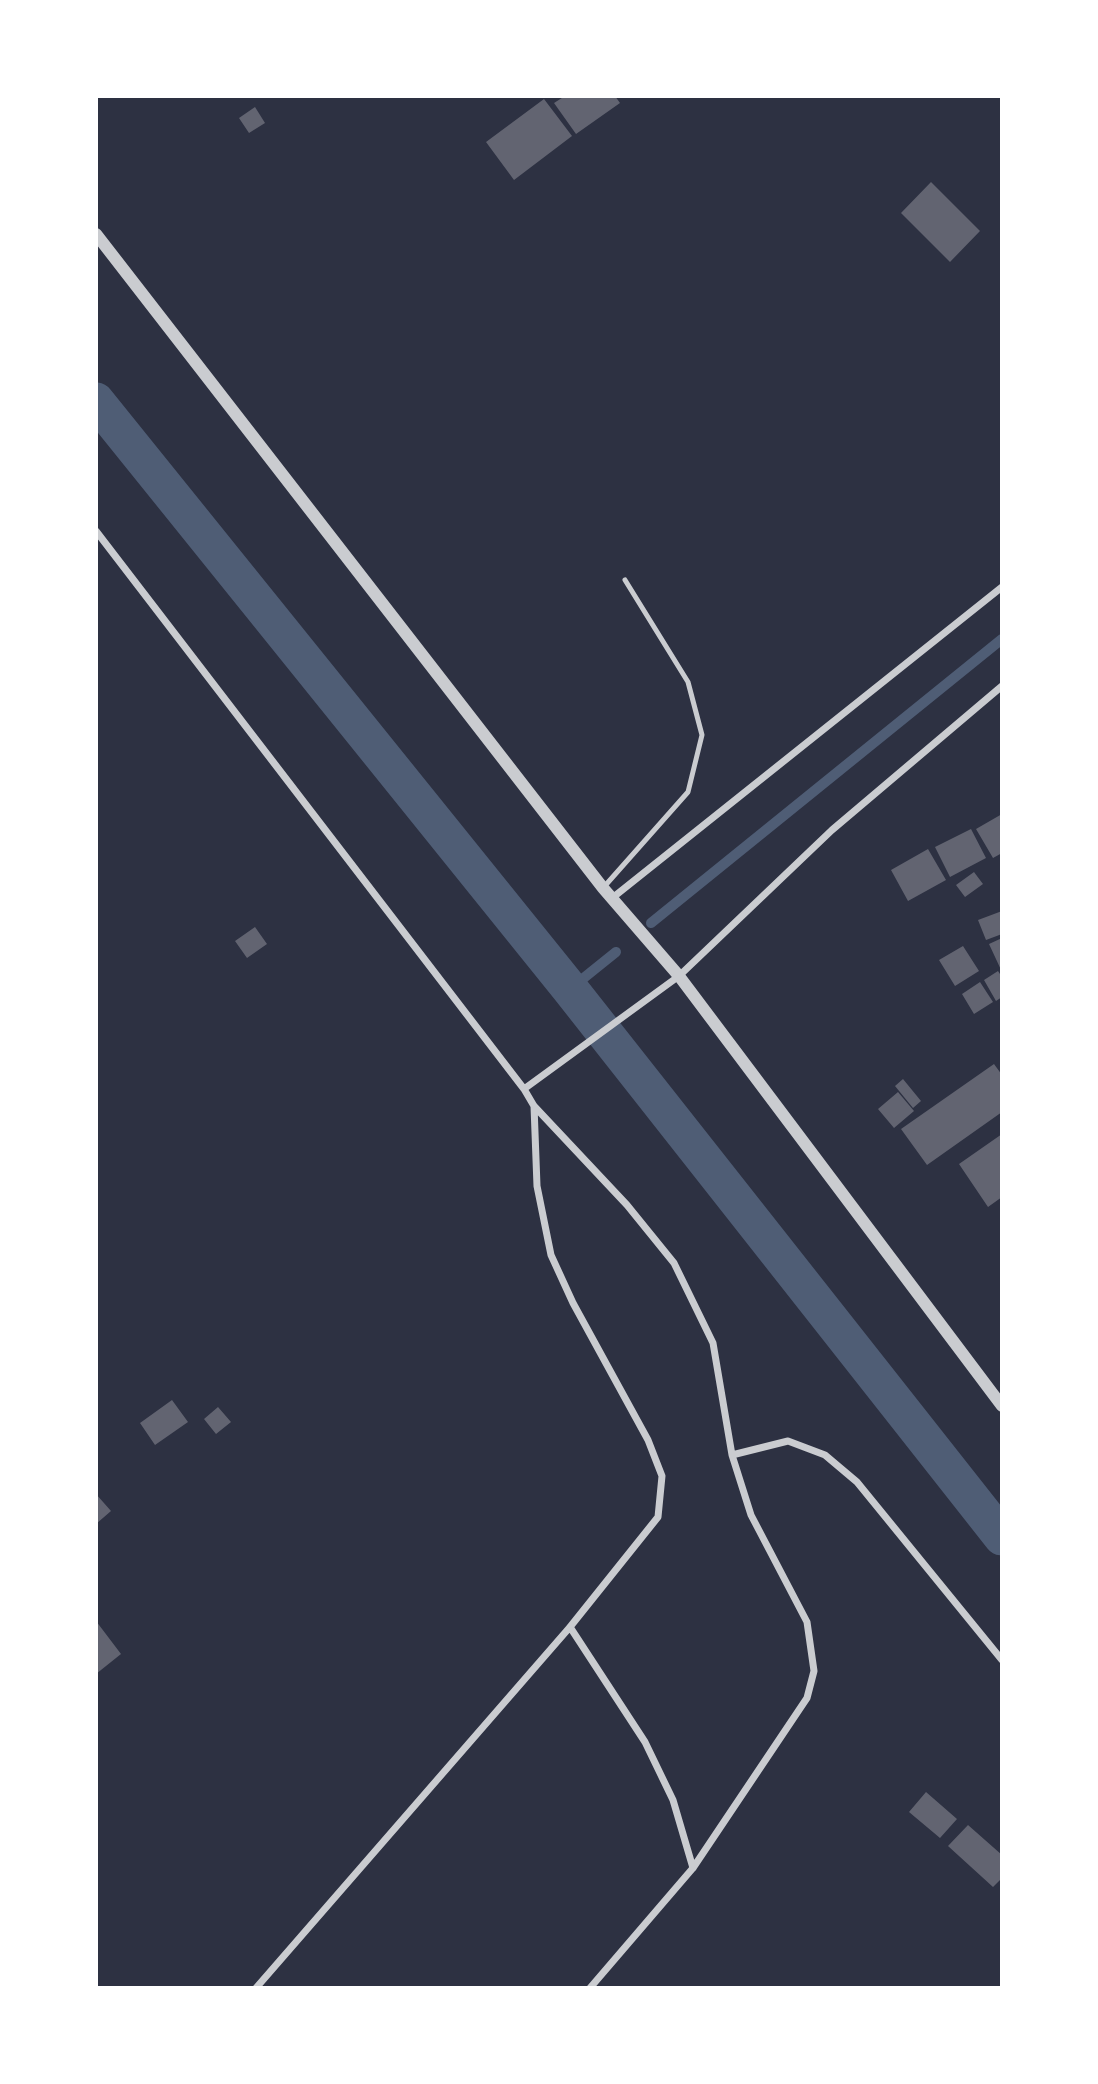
<!DOCTYPE html>
<html>
<head>
<meta charset="utf-8">
<style>
  body { margin:0 }
  #map { position:relative; width:1098px; height:2084px; overflow:hidden; background:#2d3142; font-family:"Open Sans",sans-serif }
  canvas { display:block }
  .frame { position:absolute; inset:0; border:98px solid #fff; pointer-events:none }
</style>
</head>
<body>
<div id="map">
<canvas width="1098" height="2084"></canvas>
<div class="frame"></div>
</div>
<script>
const ctx = document.querySelector('canvas').getContext('2d');
ctx.lineJoin = 'round';
const shape = rows => new Path2D(rows.map(r => 'M' + r).join(''));
function trace(path, color, width, dash) { ctx.strokeStyle = color; ctx.lineWidth = width; ctx.lineCap = dash ? 'butt' : 'round'; ctx.setLineDash(dash || []); ctx.stroke(path); }
function fillPath(path, color) { ctx.fillStyle = color; ctx.fill(path, 'evenodd'); }
const stream = shape([
  [651,923,1002,639],
  [570,989,616,952]
]);
const canal = shape([
  [96,401,570,989,1002,1537]
]);
const building = shape([
  [565,96,615,96,620,103,576,134,554,103],
  [544,99,572,136,514,180,486,142],
  [255,107,265,123,249,133,239,118],
  [931,182,980,231,950,262,901,213],
  [1002,814,1002,853,993,858,976,829],
  [971,829,986,858,950,877,935,847],
  [928,849,946,880,908,901,891,870],
  [974,872,983,884,965,897,956,885],
  [1002,911,1002,934,986,940,978,920],
  [255,927,267,944,247,958,235,941],
  [1002,938,1002,972,989,944],
  [963,946,979,971,955,986,939,960],
  [998,971,1002,977,1002,997,996,1001,984,980],
  [980,982,993,1002,974,1014,962,994],
  [994,1064,1002,1075,1002,1112,927,1165,901,1129],
  [903,1079,921,1101,913,1108,895,1086],
  [898,1092,914,1111,894,1128,878,1109],
  [1002,1134,1002,1197,988,1207,959,1164],
  [172,1400,188,1422,155,1445,140,1423],
  [218,1407,231,1422,216,1434,204,1419],
  [96,1494,111,1511,96,1524],
  [96,1621,121,1654,96,1674],
  [926,1792,957,1819,940,1838,909,1812],
  [968,1825,1002,1855,1002,1878,993,1887,948,1846]
]);
const service = shape([
  [603,888,688,792,702,735,688,682,625,580]
]);
const minor = shape([
  [96,531,524,1089,679,976,832,830,1002,686],
  [611,899,1002,587],
  [524,1089,534,1106,627,1205,674,1263,713,1343,732,1455,788,1441,825,1455,857,1482,1002,1660],
  [570,1627,645,1742,673,1800,693,1868],
  [256,1988,570,1627,658,1517,662,1476,648,1440,573,1303,551,1255,537,1186,534,1106],
  [590,1988,693,1868,807,1698,814,1671,807,1622,751,1515,732,1455]
]);
const tertiary = shape([
  [96,234,603,888,679,976,1002,1406]
]);
trace(stream, '#4f5d75', 10);
trace(canal, '#4f5d75', 37);
fillPath(building, '#626471');
trace(service, '#caccd0', 5);
trace(minor, '#caccd0', 7);
trace(tertiary, '#caccd0', 12);
</script>
</body>
</html>
